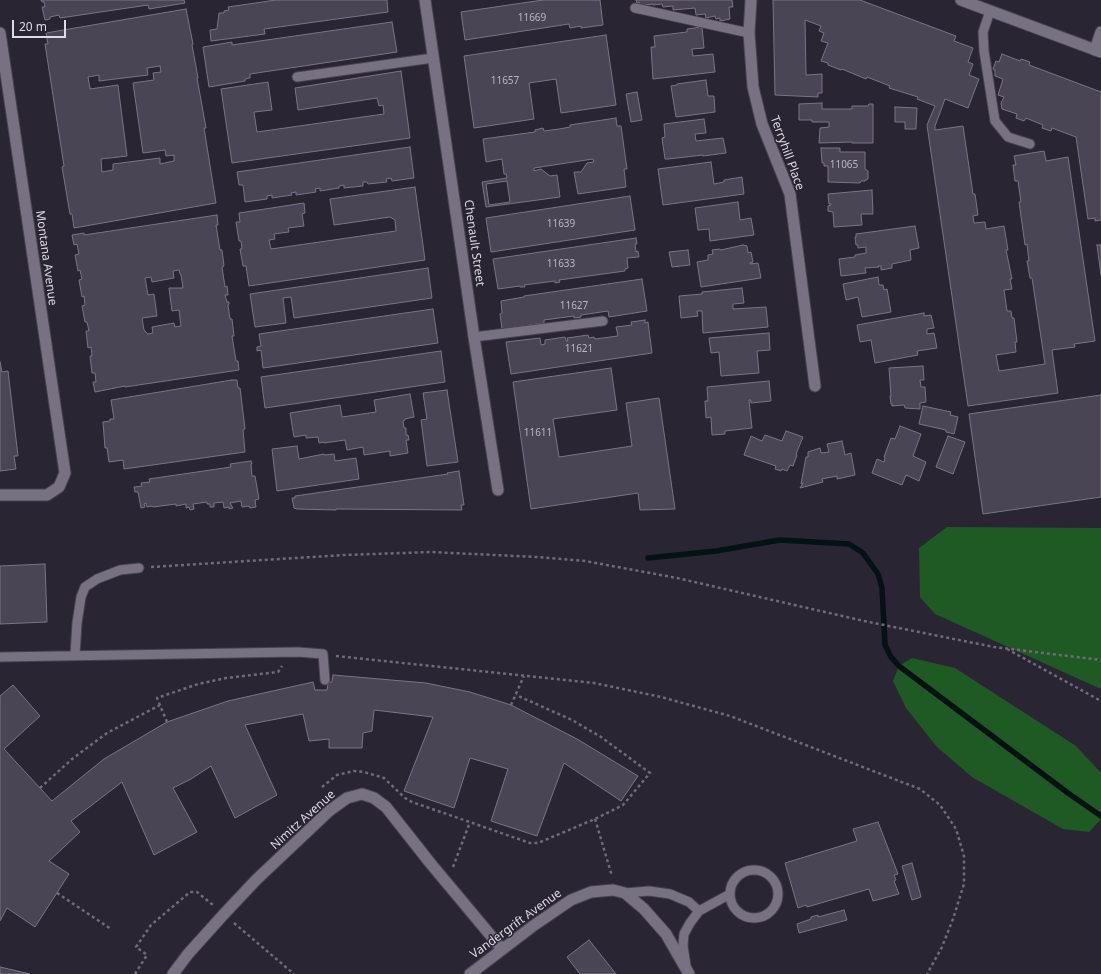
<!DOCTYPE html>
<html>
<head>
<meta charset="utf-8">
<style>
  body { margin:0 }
  #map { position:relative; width:1101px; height:974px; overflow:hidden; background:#2a2533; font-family:"Noto Sans",sans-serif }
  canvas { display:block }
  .scale { position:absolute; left:12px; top:20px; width:54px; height:18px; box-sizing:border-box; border:2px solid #dedbe4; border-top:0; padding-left:5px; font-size:12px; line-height:14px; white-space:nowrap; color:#dedbe4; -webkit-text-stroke:3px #2a2533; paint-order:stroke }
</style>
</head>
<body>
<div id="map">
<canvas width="1101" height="974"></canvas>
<div class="scale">20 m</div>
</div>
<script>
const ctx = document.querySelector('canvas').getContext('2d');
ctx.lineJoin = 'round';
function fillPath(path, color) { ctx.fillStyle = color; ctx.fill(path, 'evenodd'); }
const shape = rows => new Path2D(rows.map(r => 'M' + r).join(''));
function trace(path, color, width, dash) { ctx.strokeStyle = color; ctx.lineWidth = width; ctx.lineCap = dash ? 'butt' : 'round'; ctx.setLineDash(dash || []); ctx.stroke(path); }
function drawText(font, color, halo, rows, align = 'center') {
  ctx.font = font + ' "Noto Sans",sans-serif'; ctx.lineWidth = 3; ctx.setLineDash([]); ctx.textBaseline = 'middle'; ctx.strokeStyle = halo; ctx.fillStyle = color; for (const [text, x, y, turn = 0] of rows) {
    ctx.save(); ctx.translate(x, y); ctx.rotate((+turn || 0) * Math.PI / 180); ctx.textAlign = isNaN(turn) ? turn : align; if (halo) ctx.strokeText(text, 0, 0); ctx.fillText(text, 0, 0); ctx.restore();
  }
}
const green = shape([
  [947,527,1101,528,1101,689,935,614,920,597,919,548],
  [912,658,955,668,1076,746,1101,773,1101,819,1089,832,1063,829,972,777,937,747,906,708,893,681,899,666]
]);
const stream = shape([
  [648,558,716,551,780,540,849,544,863,553,878,574,882,588,885,645,891,657,899,666,1068,793,1101,816]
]);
const building = shape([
  [41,0,184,0,185,3,149,9,148,5,60,18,59,15,50,17,50,19,45,20,42,7,45,7,44,2,42,2,41,0],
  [276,0,387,0,388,12,264,29,265,34,211,41,210,30,217,29,219,13,224,13,224,11,229,10,228,7,276,0],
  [543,0,600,0,603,25,581,28,581,26,570,28,569,24,465,40,461,12,543,0],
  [636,0,732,0,733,7,729,7,730,19,720,21,720,18,716,19,715,16,706,18,705,14,696,15,695,8,673,10,673,6,663,7,662,4,653,5,653,4,640,6,639,2,637,3,636,0],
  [773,0,860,0,956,36,954,41,973,48,968,62,973,64,969,75,979,79,968,108,945,99,935,126,935,130,963,126,973,194,975,194,978,215,973,216,974,223,985,222,986,229,1004,226,1008,250,1006,250,1012,279,1010,279,1012,289,1004,290,1007,311,1011,311,1012,318,1014,318,1017,342,1015,342,1016,352,996,355,999,371,1045,364,1032,278,1030,278,1027,261,1029,261,1027,244,1025,245,1019,202,1021,202,1018,181,1015,181,1013,165,1016,165,1014,156,1044,151,1046,161,1068,157,1095,341,1074,344,1075,347,1052,350,1058,393,968,406,927,125,935,106,917,99,918,97,889,88,890,86,867,77,866,79,842,69,841,70,828,65,828,63,821,61,828,43,821,41,824,33,819,31,821,26,805,20,806,75,822,74,822,93,818,93,818,97,775,95,773,0],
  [186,9,193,44,192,45,198,78,197,78,206,128,204,128,216,203,74,228,72,214,70,214,62,167,64,166,45,44,48,44,46,33,186,9],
  [160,66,161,72,153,73,154,80,133,83,143,153,165,150,166,156,174,155,174,161,160,164,160,158,113,164,113,170,102,172,101,159,127,156,118,85,90,89,88,77,99,75,99,81,148,75,147,68,160,66],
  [392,22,397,52,250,74,250,78,245,79,245,81,209,87,203,47,232,42,232,45,392,22],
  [702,27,704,48,692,49,693,56,713,54,715,72,653,79,651,47,655,47,654,36,687,32,687,29,702,27],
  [606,35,616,105,561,113,556,79,529,83,534,119,474,128,464,56,606,35],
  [1002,54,1020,61,1021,59,1030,62,1029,65,1101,92,1101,220,1095,221,1095,218,1088,219,1076,137,1052,128,1051,131,1042,128,1043,125,1026,118,1024,121,1016,118,1017,114,1002,109,1001,103,1004,97,998,95,1003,79,995,76,995,70,993,69,996,61,999,62,1002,54],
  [401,71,410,138,232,163,221,89,268,82,272,110,254,112,257,132,384,114,383,105,379,106,377,98,298,110,295,88,401,71],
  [706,80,708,96,714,96,715,112,676,117,671,86,677,85,677,84,706,80],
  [637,92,642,120,631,122,626,94,637,92],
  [822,103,822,109,852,109,852,106,868,106,869,104,873,104,873,143,852,143,852,142,819,143,820,128,829,127,829,122,812,122,812,120,799,120,799,104,822,103],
  [895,107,917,108,916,129,905,129,905,122,895,122,895,107],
  [616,118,617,126,621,126,627,169,624,169,626,187,578,194,574,172,581,172,587,163,594,162,593,159,534,168,534,171,541,169,550,176,557,175,560,197,486,207,482,182,507,178,506,174,504,174,502,159,486,162,483,139,535,132,535,130,543,128,544,131,559,129,570,127,570,125,616,118],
  [507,181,510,202,489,205,486,184,507,181],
  [704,119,706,133,695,134,696,141,723,138,726,153,703,156,703,155,668,159,665,159,662,138,665,137,664,124,704,119],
  [410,147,414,178,392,181,391,178,386,179,387,182,368,184,367,182,363,182,363,186,344,188,344,185,339,186,339,188,320,191,320,188,315,189,316,192,296,195,296,192,291,193,292,195,272,198,272,195,267,196,267,199,245,202,243,185,239,185,237,172,410,147],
  [821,148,840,148,840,152,865,152,865,169,868,171,868,178,867,180,865,180,865,181,861,181,860,183,828,182,828,166,824,166,824,163,822,163,821,148],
  [711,162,714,184,724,182,724,180,742,177,744,194,663,205,658,169,711,162],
  [415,187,425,260,249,286,246,266,243,266,240,249,242,249,241,241,239,241,236,222,240,222,239,213,304,203,305,213,302,214,304,226,288,228,289,232,274,234,275,239,269,240,271,249,396,231,395,220,390,217,334,225,330,199,415,187],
  [872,190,873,214,861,214,862,225,834,227,833,212,828,211,828,206,831,205,831,204,829,204,828,194,872,190],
  [630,196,635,230,491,252,486,218,630,196],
  [738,202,740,220,751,218,754,235,710,241,709,229,698,230,695,208,738,202],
  [217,215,218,225,216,225,220,250,222,250,224,266,222,267,225,287,227,286,228,295,225,295,227,302,229,302,229,304,228,305,230,319,232,319,234,336,232,336,236,361,238,361,239,370,125,387,125,386,95,392,93,382,96,382,95,373,92,373,90,356,92,356,91,347,88,348,86,331,89,331,87,322,85,322,82,306,85,305,84,296,82,297,79,280,82,279,80,270,78,271,75,255,79,254,77,244,74,245,72,235,84,233,84,235,217,215],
  [179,270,180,274,181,275,183,288,169,288,172,311,179,310,181,326,175,327,174,323,152,327,153,333,147,334,146,332,144,330,142,318,157,316,154,294,148,295,145,278,151,277,152,282,174,278,173,271,179,270],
  [915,226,919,248,910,250,911,260,892,264,892,268,881,270,881,266,878,266,879,267,865,268,866,273,841,276,839,259,855,257,855,255,866,253,866,247,858,248,858,245,856,245,855,237,856,237,856,234,915,226],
  [636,238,637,244,635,244,636,252,638,251,639,257,627,258,628,268,625,269,625,271,559,280,560,282,555,283,555,281,524,285,525,287,520,287,520,286,498,289,493,259,636,238],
  [743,245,747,246,748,253,751,252,753,262,750,263,750,264,758,263,761,278,701,287,697,262,708,260,708,255,713,254,712,250,720,249,721,250,743,245],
  [1097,245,1101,245,1101,275,1097,245],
  [688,250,690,265,672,267,669,252,688,250],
  [428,268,432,298,294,318,291,297,283,298,286,323,255,327,250,294,428,268],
  [878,277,879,285,883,285,884,290,887,289,891,312,862,317,858,297,846,300,843,284,878,277],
  [642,279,647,311,609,317,608,311,581,315,581,317,574,318,574,316,544,320,544,323,502,329,500,314,502,313,501,301,524,297,524,296,642,279],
  [742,288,744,303,733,304,733,309,766,307,768,327,703,333,702,311,697,311,698,316,681,318,679,296,702,294,702,292,742,288],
  [433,309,438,343,263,368,261,350,257,351,257,347,261,346,259,334,433,309],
  [924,313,924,316,931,315,934,328,927,329,927,334,934,333,937,348,917,351,918,355,875,363,871,340,860,342,857,325,924,313],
  [645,320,645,323,648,322,652,353,511,374,506,342,540,338,541,345,545,344,545,340,565,337,566,341,568,341,567,338,588,335,589,338,594,337,595,339,618,336,616,327,632,325,631,322,645,320],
  [769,333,770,350,757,351,759,373,721,376,719,352,711,353,709,338,769,333],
  [441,351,445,382,265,408,261,377,441,351],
  [0,362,2,372,8,371,18,456,14,456,16,469,0,471,0,362],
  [923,366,924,380,920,380,921,387,925,387,926,402,920,403,920,409,905,408,904,405,892,406,892,404,891,404,890,396,891,396,889,368,923,366],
  [611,368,617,410,553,419,559,457,632,446,626,403,659,398,675,509,640,510,638,493,531,509,513,382,611,368],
  [232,380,237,380,238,388,240,388,245,429,243,430,245,452,124,469,123,460,109,462,107,448,105,448,103,422,110,421,110,419,114,419,111,400,232,380],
  [769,381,771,401,751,403,751,400,749,400,752,428,725,431,725,434,712,435,711,417,706,418,705,401,708,401,707,387,769,381],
  [447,390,458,462,427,466,421,420,427,419,423,393,447,390],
  [410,394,414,417,405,419,405,420,403,421,404,428,406,428,406,435,408,435,409,440,406,440,408,453,390,456,390,451,364,455,363,447,347,450,345,440,324,443,324,442,319,443,318,437,306,438,306,435,294,437,290,413,340,405,342,417,376,412,374,400,410,394],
  [1101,395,1101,497,983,514,969,414,1101,395],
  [923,406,951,412,950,415,958,417,954,434,946,432,946,430,919,424,923,406],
  [900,426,921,434,913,456,926,462,919,481,906,475,902,485,872,473,877,459,884,462,885,458,884,457,891,438,895,439,900,426],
  [786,431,803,437,796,454,797,455,793,466,790,465,787,471,782,469,781,471,775,469,776,466,744,455,751,436,762,441,765,435,782,441,786,431],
  [948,436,965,442,953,474,936,467,948,436],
  [842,441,845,455,851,453,855,475,837,479,837,476,822,479,823,482,800,488,803,483,801,484,806,457,808,457,808,452,820,448,821,453,829,452,827,444,842,441],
  [297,446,299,459,324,454,324,455,334,454,335,461,356,458,359,479,277,491,272,449,297,446],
  [251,461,252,464,251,464,252,476,255,476,259,499,255,500,256,507,250,508,249,506,242,507,241,501,230,503,233,508,229,509,229,507,224,508,223,502,214,503,214,507,210,507,210,504,207,504,207,502,193,504,194,509,190,510,189,507,186,508,186,504,176,506,176,504,153,507,152,506,147,507,146,503,144,504,145,507,141,508,138,492,135,492,134,487,142,486,141,483,150,482,149,479,231,467,230,464,251,461],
  [459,471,464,505,461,505,462,510,336,509,336,510,297,509,294,508,292,498,295,498,295,496,448,474,447,473,459,471],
  [45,564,47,622,0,624,0,566,45,564],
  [333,675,426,683,470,692,511,705,577,739,638,776,621,801,564,763,537,836,491,821,508,769,470,758,454,808,404,791,433,717,374,710,372,731,363,733,362,748,329,748,329,739,309,741,303,714,245,725,277,795,235,818,211,766,191,779,173,788,197,832,154,855,122,782,71,821,80,832,49,861,69,874,35,927,7,908,0,921,0,696,13,685,40,716,4,749,52,801,104,759,167,722,228,701,313,682,315,690,327,690,328,683,332,682,333,675],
  [878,822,898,874,894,875,896,880,894,881,899,894,873,901,869,889,807,907,806,905,798,908,785,863,857,841,853,829,878,822],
  [912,863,921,897,912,900,902,866,912,863],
  [844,910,847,920,799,933,797,924,811,919,811,917,818,915,818,917,844,910],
  [589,940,616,974,580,974,567,957,589,940],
  [0,967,30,974,0,974,0,967]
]);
const path = shape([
  [151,567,344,555,431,552,537,557,585,561,677,578,864,621,994,647,1101,660],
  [1007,649,1101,701],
  [336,656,594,683,661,697,730,716,920,789,940,805,956,829,964,856,964,884,953,919,942,947,927,974],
  [511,705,524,676],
  [167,722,157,698,198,684,226,678,278,672,282,666],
  [322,787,337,775,354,771,364,772,384,778,405,798,412,802,530,843,538,843,595,819,623,805,650,773,601,737,572,720,516,695],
  [40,788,72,759,107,733,160,705],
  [595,819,612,876],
  [453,867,470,822],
  [57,893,111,929],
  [234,923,294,974],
  [135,974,147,955,136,947,151,925,190,892,197,892,213,905]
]);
const service = shape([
  [635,8,749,33],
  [990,11,983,32,984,51,995,121,1008,137,1030,144],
  [297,77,433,58],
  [474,337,603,321],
  [75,655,77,623,81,597,85,587,97,579,120,570,139,568],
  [0,657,298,652,323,654,325,680],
  '730 894a24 24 0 1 1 48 0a24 24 0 1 1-48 0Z',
  [625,893,649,891,670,894,689,902,699,911],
  [686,966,683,946,684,934,690,923,699,911,730,894]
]);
const minor = shape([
  [425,0,474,337,498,490],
  [751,0,749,33,753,87,762,124,790,194,815,386],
  [0,33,65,473,59,487,47,495,0,495],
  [1095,50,1101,32],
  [173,974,188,954,224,914,256,880,329,811,347,798,362,794,374,798,386,807,431,864,502,949],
  [470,974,533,926,571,900,591,892,613,890,625,893,644,909,666,934,689,974]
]);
const tertiary = shape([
  [961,0,1101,52]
]);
const numberNames = [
  ["11669",532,18],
  ["11657",505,81],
  ["11065",844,165],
  ["11639",561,224],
  ["11633",561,264],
  ["11627",574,306],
  ["11621",579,349],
  ["11611",538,433]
];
const streetNames = [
  ["Terryhill Place",787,153,70],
  ["Chenault Street",474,243,82],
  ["Montana Avenue",46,258,82],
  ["Nimitz Avenue",303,820,-42],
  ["Vandergrift Avenue",516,924,-36]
];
fillPath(green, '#1f5a24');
trace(stream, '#041213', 5.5);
fillPath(building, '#4a4554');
trace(building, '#7a7585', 1);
trace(service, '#48434f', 11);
trace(minor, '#48434f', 13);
trace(tertiary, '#48434f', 13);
trace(path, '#6f6b77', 2.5, [3, 3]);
trace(service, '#777182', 9);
trace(minor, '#777182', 11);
trace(tertiary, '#777182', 11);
drawText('10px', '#b9b6c0', null, numberNames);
drawText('12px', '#dedbe4', '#2a2533', streetNames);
</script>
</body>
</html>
